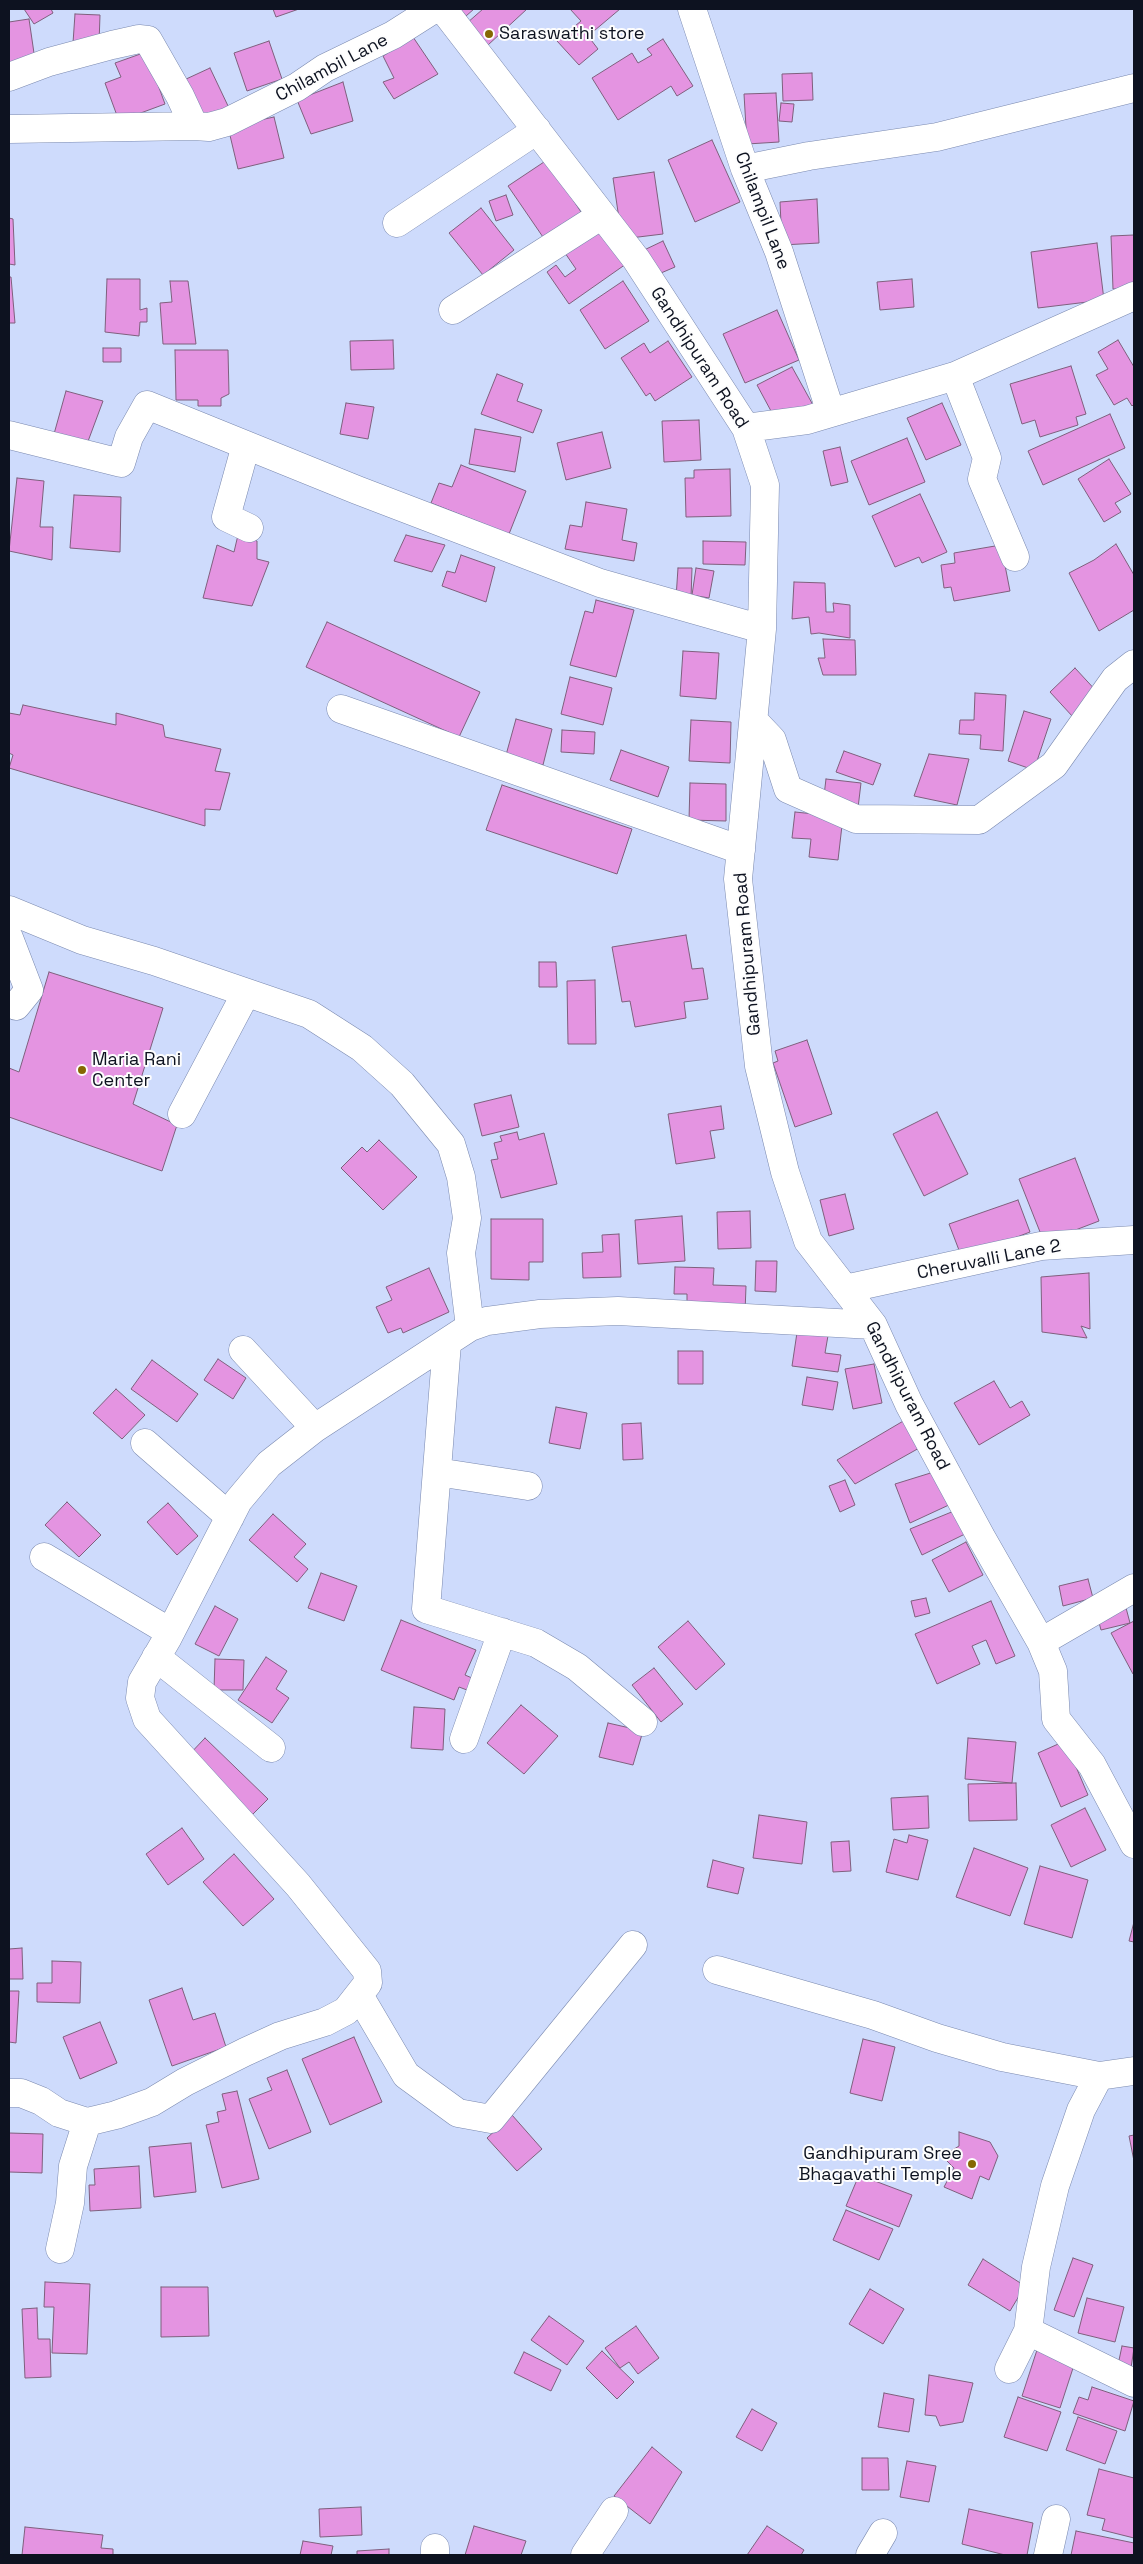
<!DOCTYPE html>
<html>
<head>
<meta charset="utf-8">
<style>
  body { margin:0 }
  #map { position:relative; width:1143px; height:2564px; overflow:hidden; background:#cedbfc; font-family:"Space Grotesk",sans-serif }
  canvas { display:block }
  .frame { position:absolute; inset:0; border:10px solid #0d1220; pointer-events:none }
</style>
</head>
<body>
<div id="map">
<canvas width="1143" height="2564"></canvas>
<div class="frame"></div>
</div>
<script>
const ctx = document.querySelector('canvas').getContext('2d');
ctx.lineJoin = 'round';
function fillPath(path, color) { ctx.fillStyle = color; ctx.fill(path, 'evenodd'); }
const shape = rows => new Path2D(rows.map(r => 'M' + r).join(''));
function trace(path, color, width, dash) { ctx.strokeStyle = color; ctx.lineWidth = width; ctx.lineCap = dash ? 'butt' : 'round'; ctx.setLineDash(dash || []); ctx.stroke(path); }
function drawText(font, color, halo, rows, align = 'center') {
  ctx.font = font + ' "Space Grotesk",sans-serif'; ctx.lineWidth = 4; ctx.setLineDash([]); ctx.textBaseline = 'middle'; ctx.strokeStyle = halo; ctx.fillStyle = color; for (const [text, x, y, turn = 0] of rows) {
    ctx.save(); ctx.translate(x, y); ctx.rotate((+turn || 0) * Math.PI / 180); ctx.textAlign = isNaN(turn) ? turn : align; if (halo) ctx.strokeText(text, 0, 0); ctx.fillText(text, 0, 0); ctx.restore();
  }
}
const building = shape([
  [24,9,51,9,53,13,34,24,24,9],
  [273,9,299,9,276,17,273,9],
  [460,9,474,9,466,16,460,9],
  [483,9,527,9,488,45,467,23,483,9],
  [570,9,620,9,588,36,598,49,579,65,557,41,581,21,570,9],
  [75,14,100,15,99,44,73,43,75,14],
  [29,19,35,60,9,64,9,22,29,19],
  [413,37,438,74,394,99,383,82,394,78,383,56,413,37],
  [663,39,693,86,677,96,671,86,618,120,592,78,632,53,638,63,652,55,647,49,663,39],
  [269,41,282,79,247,91,234,53,269,41],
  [146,52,165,104,119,121,105,83,121,77,115,63,146,52],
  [210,68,229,108,202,120,184,80,210,68],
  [812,73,813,100,783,101,782,74,812,73],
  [343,82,353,121,311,134,297,100,343,82],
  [776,93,779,142,747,144,744,94,776,93],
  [781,103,794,104,792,122,779,121,781,103],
  [274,117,284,158,238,169,228,127,274,117],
  [712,140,740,202,695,222,668,160,712,140],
  [547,160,581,212,545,240,508,186,547,160],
  [654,172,663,234,622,239,613,178,654,172],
  [506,195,513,215,496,221,489,201,506,195],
  [817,199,819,243,782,245,780,202,817,199],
  [481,208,514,250,483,275,449,233,481,208],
  [9,218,13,219,15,265,9,264,9,218],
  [601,228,626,264,569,304,547,272,556,265,565,277,576,269,565,253,601,228],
  [1134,235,1134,289,1113,289,1111,236,1134,235],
  [663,241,675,267,654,276,642,251,663,241],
  [1097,243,1104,300,1038,308,1031,252,1097,243],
  [9,277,11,277,15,323,9,323,9,277],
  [107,279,140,279,140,310,147,308,147,322,140,322,139,336,105,332,107,279],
  [912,279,914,307,880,310,877,282,912,279],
  [170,281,188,281,196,344,163,344,160,303,172,302,170,281],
  [623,281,649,321,605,349,580,310,623,281],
  [777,310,799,360,745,383,723,334,777,310],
  [393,340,394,369,351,370,350,341,393,340],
  [1118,340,1134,367,1134,404,1132,406,1127,398,1114,405,1096,375,1108,369,1098,352,1118,340],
  [668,341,692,377,655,401,650,393,646,396,621,358,644,343,650,353,668,341],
  [103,348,121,348,121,362,103,362,103,348],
  [175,350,228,350,229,394,221,398,221,406,198,406,198,400,176,400,175,350],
  [1071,366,1086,414,1076,417,1078,425,1040,437,1035,420,1022,424,1010,384,1071,366],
  [792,367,813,405,778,424,757,385,792,367],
  [497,374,523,384,517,401,542,410,533,433,481,414,497,374],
  [66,391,103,401,87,444,54,434,66,391],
  [346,403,374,407,368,439,340,434,346,403],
  [942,403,961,445,926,460,907,418,942,403],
  [1110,414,1125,448,1043,485,1028,451,1110,414],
  [699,420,701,460,664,462,662,421,699,420],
  [475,429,521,437,515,472,469,464,475,429],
  [602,432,611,468,566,480,557,443,602,432],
  [907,438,925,482,869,505,851,461,907,438],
  [840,447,848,482,831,486,823,451,840,447],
  [1109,459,1131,494,1115,503,1121,512,1104,522,1078,479,1109,459],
  [461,465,526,491,509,534,431,503,439,483,452,487,461,465],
  [730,469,731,516,686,517,685,478,694,478,694,470,730,469],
  [17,478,44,481,40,527,53,527,52,560,9,551,17,478],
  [920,494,947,552,922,563,919,557,895,567,872,516,920,494],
  [74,495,121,497,120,552,70,548,74,495],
  [586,502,627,509,622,540,637,543,634,561,565,549,570,525,582,527,586,502],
  [238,535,257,541,257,559,269,562,252,606,203,598,217,545,234,552,238,535],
  [406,535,445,545,432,572,394,561,406,535],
  [703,541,746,542,745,565,703,564,703,541],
  [1116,544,1134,575,1134,610,1099,631,1069,573,1094,560,1116,544],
  [1001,545,1010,591,954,601,951,587,944,588,941,565,955,563,954,553,1001,545],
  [461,555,495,567,486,602,442,586,447,571,455,573,461,555],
  [678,568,692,568,691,599,676,598,678,568],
  [696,568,714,571,709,598,692,595,696,568],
  [794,582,825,583,826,612,834,612,833,603,850,605,850,638,819,633,811,634,809,617,792,619,794,582],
  [596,600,634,610,616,677,570,665,585,611,593,613,596,600],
  [327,622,480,692,459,737,306,667,327,622],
  [823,639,855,640,856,675,823,675,818,658,825,658,823,639],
  [683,651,719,653,716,699,680,696,683,651],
  [1075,668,1099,694,1073,717,1050,692,1075,668],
  [570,677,612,688,603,725,561,714,570,677],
  [975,693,1006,695,1003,751,980,749,981,735,959,734,960,720,974,720,975,693],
  [23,705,116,725,116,713,163,725,165,737,221,749,215,771,230,773,220,810,205,809,205,826,9,768,13,755,9,753,9,713,20,715,23,705],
  [1024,711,1051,719,1034,770,1008,761,1024,711],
  [516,719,552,729,543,765,506,755,516,719],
  [691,720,731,722,730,763,689,761,691,720],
  [562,730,595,732,594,754,561,752,562,730],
  [621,750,669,767,658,797,610,780,621,750],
  [844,751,881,764,873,785,836,772,844,751],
  [929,754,969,759,957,805,914,796,929,754],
  [826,779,861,783,858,808,823,804,826,779],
  [690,783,726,784,726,821,689,820,690,783],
  [502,785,632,829,617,874,486,830,502,785],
  [795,812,843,817,838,860,809,857,811,839,792,838,795,812],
  [686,935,692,969,703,968,708,999,684,1002,686,1018,635,1027,630,1001,622,1002,612,947,686,935],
  [539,962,556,962,557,987,539,987,539,962],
  [49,972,163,1008,133,1104,177,1125,162,1171,9,1117,9,1068,19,1072,49,972],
  [595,980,596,1044,568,1044,567,981,595,980],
  [807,1040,832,1114,795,1127,773,1063,778,1061,775,1051,807,1040],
  [511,1095,519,1127,482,1136,474,1104,511,1095],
  [721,1106,724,1129,710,1131,715,1158,676,1164,668,1114,721,1106],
  [937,1112,968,1174,924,1196,893,1134,937,1112],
  [517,1132,519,1140,544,1133,557,1184,501,1198,491,1160,498,1159,494,1143,502,1141,500,1136,517,1132],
  [379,1140,417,1177,383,1210,341,1168,362,1147,367,1152,379,1140],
  [1075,1158,1099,1221,1044,1242,1019,1179,1075,1158],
  [845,1194,854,1229,829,1236,820,1200,845,1194],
  [1018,1200,1030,1232,962,1258,949,1224,1018,1200],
  [750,1211,751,1248,718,1249,717,1212,750,1211],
  [682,1216,685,1261,638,1264,635,1220,682,1216],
  [491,1219,543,1219,543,1262,529,1262,529,1280,491,1279,491,1219],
  [619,1234,621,1277,583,1278,582,1253,603,1252,602,1235,619,1234],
  [756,1261,777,1261,776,1292,755,1291,756,1261],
  [675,1267,714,1268,713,1285,746,1286,745,1313,687,1310,687,1294,674,1294,675,1267],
  [429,1268,449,1312,403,1333,401,1328,388,1333,376,1307,392,1300,386,1287,429,1268],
  [1089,1273,1090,1329,1081,1326,1087,1338,1042,1332,1041,1277,1089,1273],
  [798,1326,829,1330,825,1353,841,1355,838,1372,792,1366,798,1326],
  [678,1351,703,1351,703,1384,678,1384,678,1351],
  [218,1359,246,1378,233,1399,204,1380,218,1359],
  [152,1360,198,1394,177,1422,131,1389,152,1360],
  [874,1364,882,1403,853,1409,845,1369,874,1364],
  [807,1377,838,1382,833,1410,802,1405,807,1377],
  [994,1381,1010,1408,1022,1401,1030,1415,979,1445,954,1403,994,1381],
  [116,1389,145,1415,122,1439,93,1413,116,1389],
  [556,1407,587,1413,580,1449,549,1443,556,1407],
  [905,1420,921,1447,855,1484,837,1460,905,1420],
  [641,1423,643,1459,623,1460,622,1424,641,1423],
  [937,1471,951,1504,910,1523,895,1484,937,1471],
  [845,1480,855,1505,840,1512,829,1486,845,1480],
  [67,1502,101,1535,79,1557,45,1525,67,1502],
  [168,1503,198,1536,177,1555,147,1522,168,1503],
  [954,1511,965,1534,922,1555,910,1529,954,1511],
  [273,1514,306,1544,294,1557,308,1569,297,1582,249,1540,273,1514],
  [966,1542,983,1575,949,1592,932,1560,966,1542],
  [321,1573,357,1586,344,1621,308,1608,321,1573],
  [1088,1579,1093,1598,1063,1606,1059,1586,1088,1579],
  [926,1598,930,1613,915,1617,911,1601,926,1598],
  [991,1601,1015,1656,996,1664,986,1640,972,1646,980,1664,937,1684,915,1634,991,1601],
  [1125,1604,1130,1623,1101,1630,1096,1611,1125,1604],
  [215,1606,238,1619,219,1656,195,1644,215,1606],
  [401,1620,476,1650,465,1675,472,1678,467,1690,459,1687,454,1700,381,1670,401,1620],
  [688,1621,725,1664,696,1690,658,1647,688,1621],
  [1134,1621,1134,1674,1133,1674,1111,1633,1134,1621],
  [266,1657,287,1671,276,1689,289,1698,272,1723,238,1700,266,1657],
  [215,1659,244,1660,243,1690,214,1690,215,1659],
  [654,1668,683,1704,661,1722,632,1685,654,1668],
  [521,1705,558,1736,524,1774,487,1743,521,1705],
  [414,1707,445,1709,443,1750,411,1748,414,1707],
  [608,1723,643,1731,633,1765,599,1757,608,1723],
  [205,1738,268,1799,250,1817,187,1757,205,1738],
  [968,1738,1016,1742,1012,1783,965,1779,968,1738],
  [1065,1741,1088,1795,1061,1807,1038,1753,1065,1741],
  [1016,1783,1017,1820,969,1821,968,1784,1016,1783],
  [928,1796,929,1828,893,1830,891,1798,928,1796],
  [1085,1808,1106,1850,1071,1867,1051,1825,1085,1808],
  [759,1815,807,1822,802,1864,753,1858,759,1815],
  [182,1828,204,1859,168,1885,146,1854,182,1828],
  [909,1835,928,1840,918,1880,886,1872,894,1839,907,1843,909,1835],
  [849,1841,851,1871,833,1872,831,1842,849,1841],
  [974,1848,1028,1868,1010,1916,956,1897,974,1848],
  [234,1854,274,1899,243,1926,203,1882,234,1854],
  [713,1860,744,1868,738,1894,707,1887,713,1860],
  [1040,1866,1088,1880,1072,1938,1024,1924,1040,1866],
  [1134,1922,1134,1942,1129,1941,1134,1922],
  [22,1948,23,1979,9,1979,9,1949,22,1948],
  [52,1961,81,1962,80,2003,37,2002,37,1983,52,1983,52,1961],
  [182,1988,193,2020,215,2013,226,2047,172,2066,149,2000,182,1988],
  [9,1991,19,1991,16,2043,9,2042,9,1991],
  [100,2022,117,2063,80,2079,63,2037,100,2022],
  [354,2037,382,2102,330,2125,302,2059,354,2037],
  [863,2039,895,2047,882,2101,850,2093,863,2039],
  [287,2070,311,2132,269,2149,249,2099,272,2090,267,2078,287,2070],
  [237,2091,259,2179,222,2188,206,2125,219,2122,217,2112,226,2110,222,2094,237,2091],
  [512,2115,542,2149,517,2171,487,2138,512,2115],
  [959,2132,990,2142,998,2156,989,2180,980,2176,972,2199,944,2187,954,2168,947,2161,951,2151,959,2146,959,2132],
  [9,2133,43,2134,42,2173,9,2172,9,2133],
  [1134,2135,1134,2161,1129,2136,1134,2135],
  [191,2143,196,2192,154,2197,149,2147,191,2143],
  [139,2166,141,2208,90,2211,89,2185,95,2185,94,2169,139,2166],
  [859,2175,912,2195,899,2227,846,2206,859,2175],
  [846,2210,893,2229,879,2260,833,2240,846,2210],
  [1073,2258,1093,2265,1074,2317,1054,2310,1073,2258],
  [983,2259,1025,2286,1010,2311,968,2285,983,2259],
  [45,2282,90,2284,87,2354,52,2353,54,2307,44,2307,45,2282],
  [161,2287,208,2287,209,2336,161,2337,161,2287],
  [870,2289,904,2309,883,2344,849,2324,870,2289],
  [1087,2298,1124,2307,1115,2342,1078,2333,1087,2298],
  [37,2308,38,2339,50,2339,51,2377,25,2378,22,2309,37,2308],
  [549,2316,584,2341,567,2365,531,2340,549,2316],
  [636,2326,659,2358,638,2374,629,2362,620,2368,605,2348,636,2326],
  [1122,2346,1134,2348,1131,2368,1118,2365,1122,2346],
  [1037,2350,1075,2362,1060,2408,1022,2396,1037,2350],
  [602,2351,634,2382,617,2399,586,2368,602,2351],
  [524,2352,561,2370,551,2391,514,2373,524,2352],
  [929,2375,973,2383,963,2422,940,2426,936,2416,925,2415,929,2375],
  [1092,2387,1134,2401,1125,2431,1073,2413,1079,2397,1088,2400,1092,2387],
  [884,2393,914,2399,909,2432,878,2427,884,2393],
  [1018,2397,1061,2412,1047,2451,1004,2437,1018,2397],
  [752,2409,777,2423,762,2451,736,2437,752,2409],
  [1078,2417,1117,2431,1105,2464,1066,2450,1078,2417],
  [652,2447,682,2472,650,2524,614,2496,652,2447],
  [862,2458,888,2458,889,2490,862,2490,862,2458],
  [907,2461,936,2466,929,2502,900,2497,907,2461],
  [1099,2469,1134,2478,1134,2538,1102,2530,1105,2519,1087,2515,1099,2469],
  [361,2507,362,2535,320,2537,319,2509,361,2507],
  [969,2509,1033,2523,1027,2555,1005,2555,962,2544,969,2509],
  [474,2526,526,2541,521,2555,465,2555,474,2526],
  [767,2526,804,2550,801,2555,747,2555,767,2526],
  [25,2527,103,2535,101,2548,113,2549,113,2555,22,2555,25,2527],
  [1076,2531,1134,2543,1134,2555,1071,2555,1076,2531],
  [303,2541,333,2546,331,2555,300,2555,303,2541],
  [389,2549,389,2555,357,2555,357,2551,389,2549]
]);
const minor = shape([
  [443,9,636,259,746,428,765,485,762,629,738,879,759,1066,785,1172,808,1241,873,1325,909,1404,981,1537,1041,1642,1053,1671,1056,1719,1092,1765,1134,1844],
  [692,9,745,169,779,252,831,413],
  [9,77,49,62,112,45,139,39,148,40,180,96,194,126,209,127,227,122,297,87,325,68,393,35,434,9],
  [9,129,194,126],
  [745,169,809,156,937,137,1134,88],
  [397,223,537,130],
  [453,310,602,215],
  [955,376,987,458,982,479,1015,557],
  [746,428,807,420,955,376,1134,296],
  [9,435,121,463,129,437,147,405,357,490,600,583,762,629],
  [246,445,226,517,249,528],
  [341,709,741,850],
  [754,721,772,740,788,789,856,819,979,820,1054,765,1115,679,1134,664],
  [9,910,82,940,154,961,309,1014,362,1048,402,1084,451,1144,461,1177,467,1218,461,1253,470,1327],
  [9,938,29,990,16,1006],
  [182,1114,246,993],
  [845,1289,1041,1246,1134,1240],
  [447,1343,426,1609,536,1643,577,1667,643,1722],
  [243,1350,315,1428],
  [145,1443,230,1517],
  [437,1472,528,1486],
  [44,1557,170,1632],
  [1041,1642,1134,1588],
  [156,1657,271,1748],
  [464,1739,502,1632],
  [717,1970,873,2015,937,2038,1002,2057,1099,2076,1134,2071],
  [359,1995,406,2075,458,2113,491,2119,633,1945],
  [9,2093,21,2093,41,2101,59,2113,87,2122,116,2115,152,2102,185,2082,245,2052,280,2036,325,2022,346,2011,368,1983,367,1971,298,1885,147,1719,140,1698,142,1682,167,1639,238,1501,269,1464,315,1428,470,1327,487,1321,540,1314,618,1311,873,1325],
  [60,2249,70,2203,73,2166,87,2122],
  [1028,2331,1134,2383],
  [1009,2369,1028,2331,1036,2267,1055,2186,1081,2110,1099,2076],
  [435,2555,435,2548],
  [585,2555,614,2511],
  [870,2555,883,2533],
  [1048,2555,1056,2519]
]);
const markers = [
  [489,34,5,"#856701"],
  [82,1070,5,"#856701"],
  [972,2164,5,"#856701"]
];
const poiNames = [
  ["Saraswathi store",499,34],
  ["Maria Rani",92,1060],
  ["Center",92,1081],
  ["Gandhipuram Sree",962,2154,"right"],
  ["Bhagavathi Temple",962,2175,"right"]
];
const streetNames = [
  ["Chilambil Lane",332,68,-28],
  ["Chilampil Lane",762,211,69],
  ["Gandhipuram Road",699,358,57],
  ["Gandhipuram Road",748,954,-95],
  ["Cheruvalli Lane 2",989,1260,-11],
  ["Gandhipuram Road",907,1396,63]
];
fillPath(building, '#e494e1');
trace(building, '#7f5f7d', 1);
trace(minor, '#7a89af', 29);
trace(minor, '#fff', 28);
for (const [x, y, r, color] of markers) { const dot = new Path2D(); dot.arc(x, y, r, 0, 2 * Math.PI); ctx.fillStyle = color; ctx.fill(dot); trace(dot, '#fdfdfd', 2); }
drawText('18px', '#0d1220', '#fdfdfd', poiNames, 'left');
drawText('18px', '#0d1220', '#fdfdfd', streetNames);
</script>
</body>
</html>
